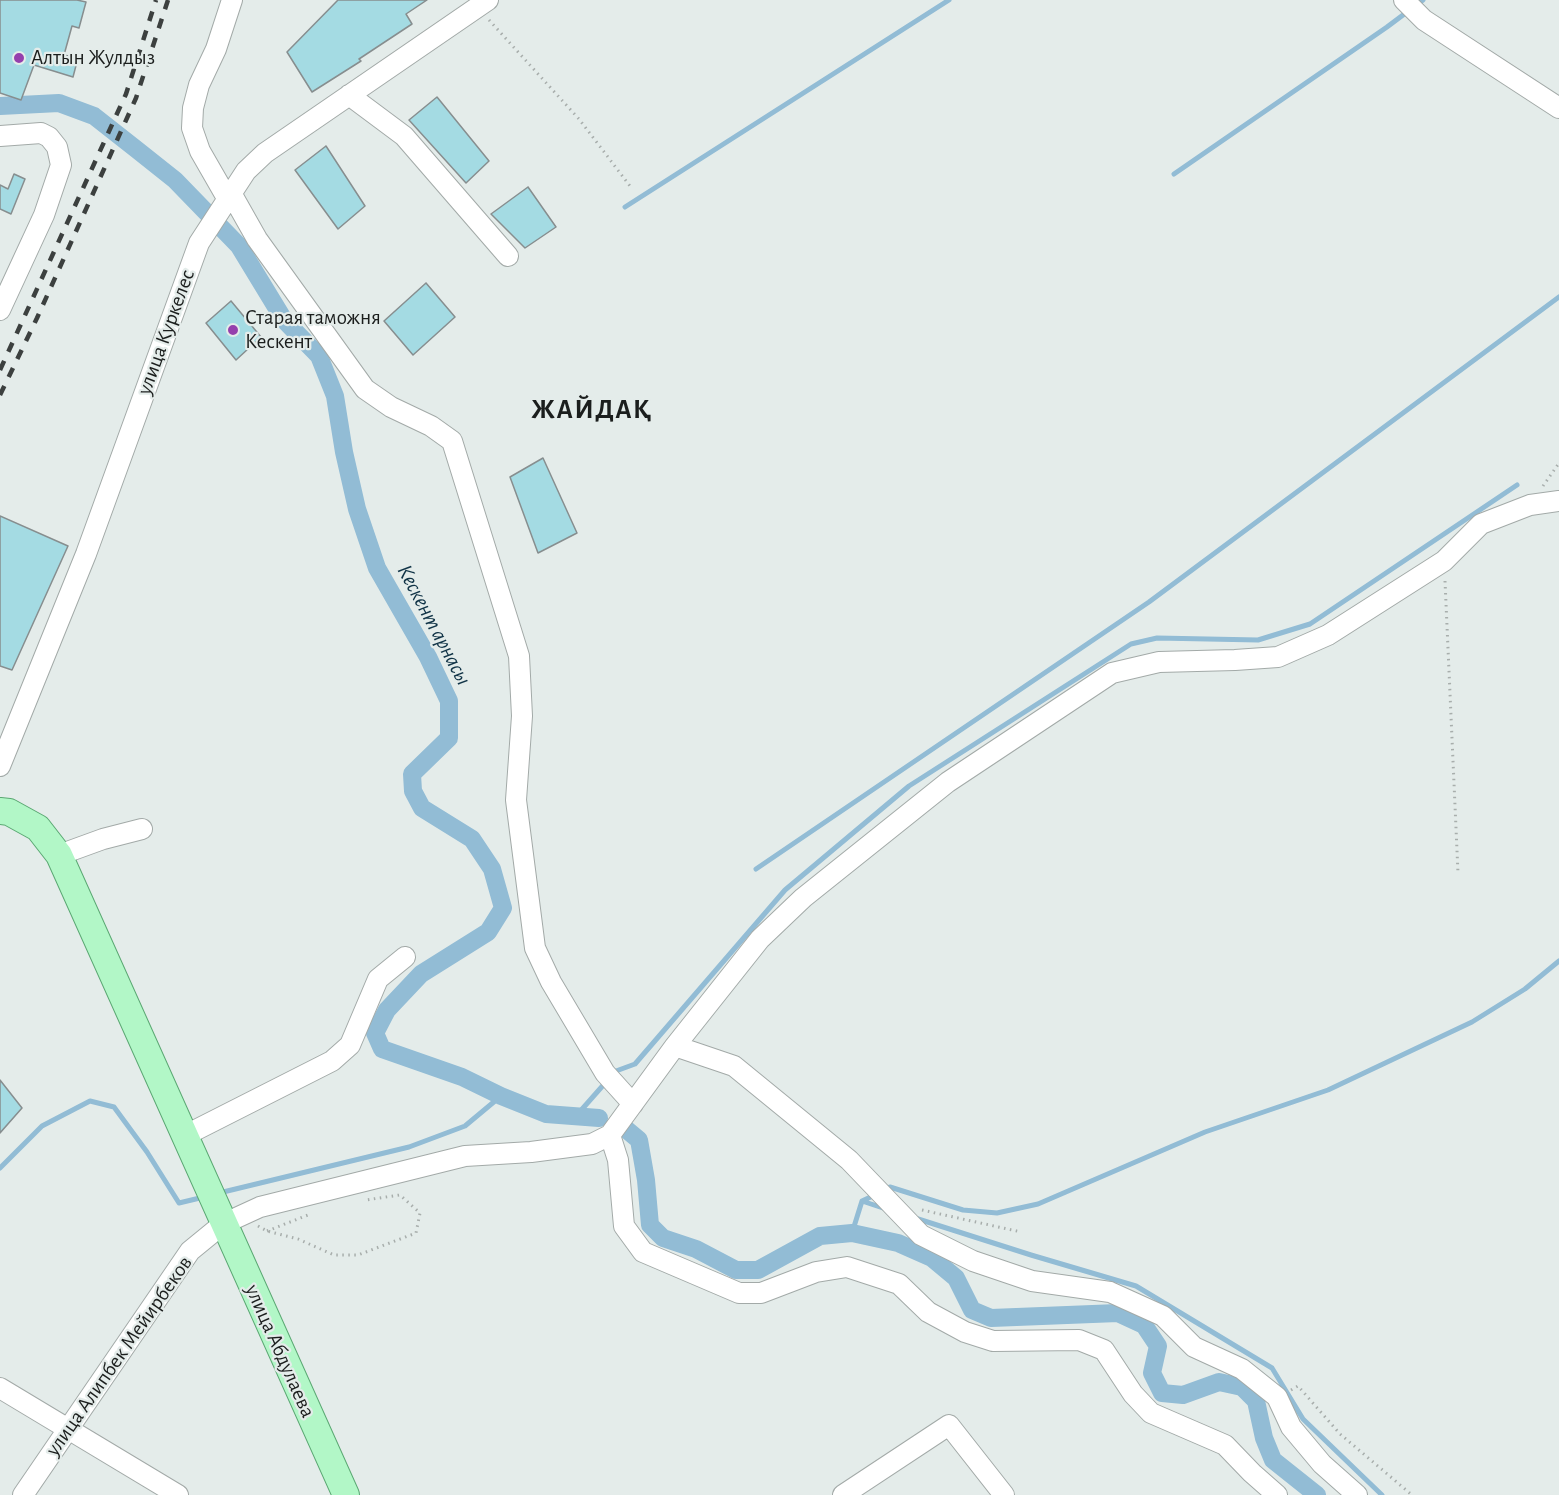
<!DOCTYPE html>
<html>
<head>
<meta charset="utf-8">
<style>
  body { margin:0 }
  canvas { display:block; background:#e4ecea }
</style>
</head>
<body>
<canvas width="1559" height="1495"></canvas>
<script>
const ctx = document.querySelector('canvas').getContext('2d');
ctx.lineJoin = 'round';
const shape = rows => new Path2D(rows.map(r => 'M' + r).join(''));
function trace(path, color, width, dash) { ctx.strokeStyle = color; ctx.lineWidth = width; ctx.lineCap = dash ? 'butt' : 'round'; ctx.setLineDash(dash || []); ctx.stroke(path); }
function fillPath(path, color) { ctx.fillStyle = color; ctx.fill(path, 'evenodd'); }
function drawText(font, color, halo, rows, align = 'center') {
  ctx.font = font + ' "Alegreya Sans",sans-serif'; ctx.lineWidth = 4.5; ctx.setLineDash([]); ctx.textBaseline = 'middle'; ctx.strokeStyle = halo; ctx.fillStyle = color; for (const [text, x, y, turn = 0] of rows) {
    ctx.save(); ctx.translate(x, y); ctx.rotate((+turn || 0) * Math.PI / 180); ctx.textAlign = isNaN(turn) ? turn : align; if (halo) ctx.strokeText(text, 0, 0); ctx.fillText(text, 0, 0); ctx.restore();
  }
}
const stream = shape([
  [1174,174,1387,27,1423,0],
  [625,207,949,0],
  [756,869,1149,602,1559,297],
  [613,1075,616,1071,635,1064,785,890,909,786,1131,644,1157,638,1258,640,1310,624,1517,485],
  [576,1116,606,1082],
  [0,1168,42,1126,90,1101,114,1107,147,1152,179,1203,204,1197],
  [885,1190,890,1187,963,1210,997,1213,1038,1204,1205,1132,1328,1090,1472,1022,1525,989,1559,961],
  [219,1193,409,1147,465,1126,501,1096],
  [862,1201,886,1209],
  [915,1218,1031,1255,1136,1286,1272,1368,1303,1419,1382,1495],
  [852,1233,862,1201,877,1194]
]);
const canal = shape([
  [0,106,59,103,94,116,136,149,175,180,239,246,284,320,319,356,335,396,344,452,357,509,377,568,428,657,449,701,449,738,412,774,413,791,422,808,472,839,492,869,503,908,488,932,421,974,387,1010,375,1033,382,1049,462,1077,501,1096,546,1114,599,1118],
  [627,1130,639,1140,646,1180,650,1225,663,1238,696,1249,736,1270,758,1270,820,1236,852,1233,898,1243,932,1258,956,1278,972,1310,991,1318,1118,1313,1144,1325,1158,1346,1152,1373,1162,1393,1183,1395,1219,1382,1242,1387,1256,1401,1264,1438,1273,1460,1317,1495]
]);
const building = shape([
  [0,0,77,0,86,2,79,28,72,26,64,55,78,58,73,77,34,65,21,100,0,93,0,0],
  [338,0,427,0,406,14,412,24,359,59,361,61,312,92,287,52,338,0],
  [437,97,489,161,466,183,409,120,437,97],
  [326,146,365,206,338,229,295,170,326,146],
  [14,174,25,179,11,214,0,209,0,185,8,189,14,174],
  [528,187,556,227,525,248,491,214,528,187],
  [426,283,455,317,413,355,384,321,426,283],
  [231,301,261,337,236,360,206,323,231,301],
  [543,458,577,533,538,553,510,477,543,458],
  [0,516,68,546,12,670,0,666,0,516],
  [0,1080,22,1108,0,1133,0,1080]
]);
const path = shape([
  [489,20,579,119,630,186],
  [1543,486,1559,463],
  [1445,581,1458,873],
  [922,1210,1021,1232],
  [258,1226,267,1231,298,1239,334,1255,358,1255,416,1233,420,1213,400,1195,366,1200],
  [267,1231,308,1215],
  [1291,1390,1298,1386,1340,1434,1412,1495]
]);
const minor = shape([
  [1404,0,1424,20,1559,108],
  [349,95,404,136,508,256],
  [0,136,41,133,49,137,57,147,61,165,44,215,0,310],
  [231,193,257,239,365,389,391,407,431,426,452,441,519,656,522,716,516,800,535,948,551,982,605,1073,633,1104],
  [227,198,200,151,192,128,193,108,199,85,216,49,232,0],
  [0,766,86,554,199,243,246,171,265,153,488,0],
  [59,855,103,839,142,829],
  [675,1046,734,1066,849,1160,921,1235,973,1261,1032,1281,1110,1292,1163,1316,1194,1347,1242,1369,1277,1397,1291,1427,1322,1464,1357,1495],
  [610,1135,618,1160,624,1226,643,1252,739,1293,761,1293,816,1272,847,1267,899,1284,928,1312,965,1332,993,1341,1079,1340,1104,1350,1133,1394,1151,1413,1225,1445,1252,1473,1277,1495],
  [184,1136,332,1061,350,1045,378,979,405,957],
  [0,1388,178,1495],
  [23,1495,190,1251,223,1224,260,1207,465,1156,531,1152,592,1144,610,1135,675,1046,760,939,803,898,948,782,1112,673,1159,662,1235,660,1278,657,1328,635,1444,561,1481,524,1530,505,1559,501],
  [843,1495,949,1425,1004,1495]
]);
const major = shape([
  [0,811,9,812,38,828,59,855,346,1495]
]);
const rail = shape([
  [0,370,126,94,156,0],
  [0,395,37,318,136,98,168,0]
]);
const markers = [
  [19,58,6,"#9540ad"],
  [233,330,6,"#9540ad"]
];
const poiNames = [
  ["Алтын Жулдыз",31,58],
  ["Старая таможня",245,318],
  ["Кескент",245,342]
];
const streetNames = [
  ["улица Куркелес",166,332,-70],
  ["улица Абдулаева",280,1351,66],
  ["улица Алипбек Мейирбеков",119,1356,-55]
];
const waterNames = [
  ["Кескент арнасы",434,625,62]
];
const districtNames = [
  ["ЖАЙДАҚ",592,410]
];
trace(stream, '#92bcd5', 5);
trace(canal, '#92bcd5', 18);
fillPath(building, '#a4dbe3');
trace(building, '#878e8f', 1.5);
trace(minor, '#a3aaa8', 22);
trace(major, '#5ba873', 28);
trace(path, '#a8aeac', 3, [1.5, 4.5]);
trace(minor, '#fff', 20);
trace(major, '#b2f7c7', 26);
trace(rail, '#3c403f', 4.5, [10, 10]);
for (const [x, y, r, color] of markers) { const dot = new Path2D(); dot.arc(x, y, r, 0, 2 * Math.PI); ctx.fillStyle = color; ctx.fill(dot); trace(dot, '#e4ecea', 2); }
drawText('21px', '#1b1e1d', '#e4ecea', poiNames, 'left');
drawText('21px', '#1b1e1d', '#e4ecea', streetNames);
drawText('italic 22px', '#103346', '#e4ecea', waterNames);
ctx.letterSpacing = '1.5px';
drawText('bold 27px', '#1b1e1d', '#e4ecea', districtNames);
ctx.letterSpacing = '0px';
</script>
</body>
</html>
